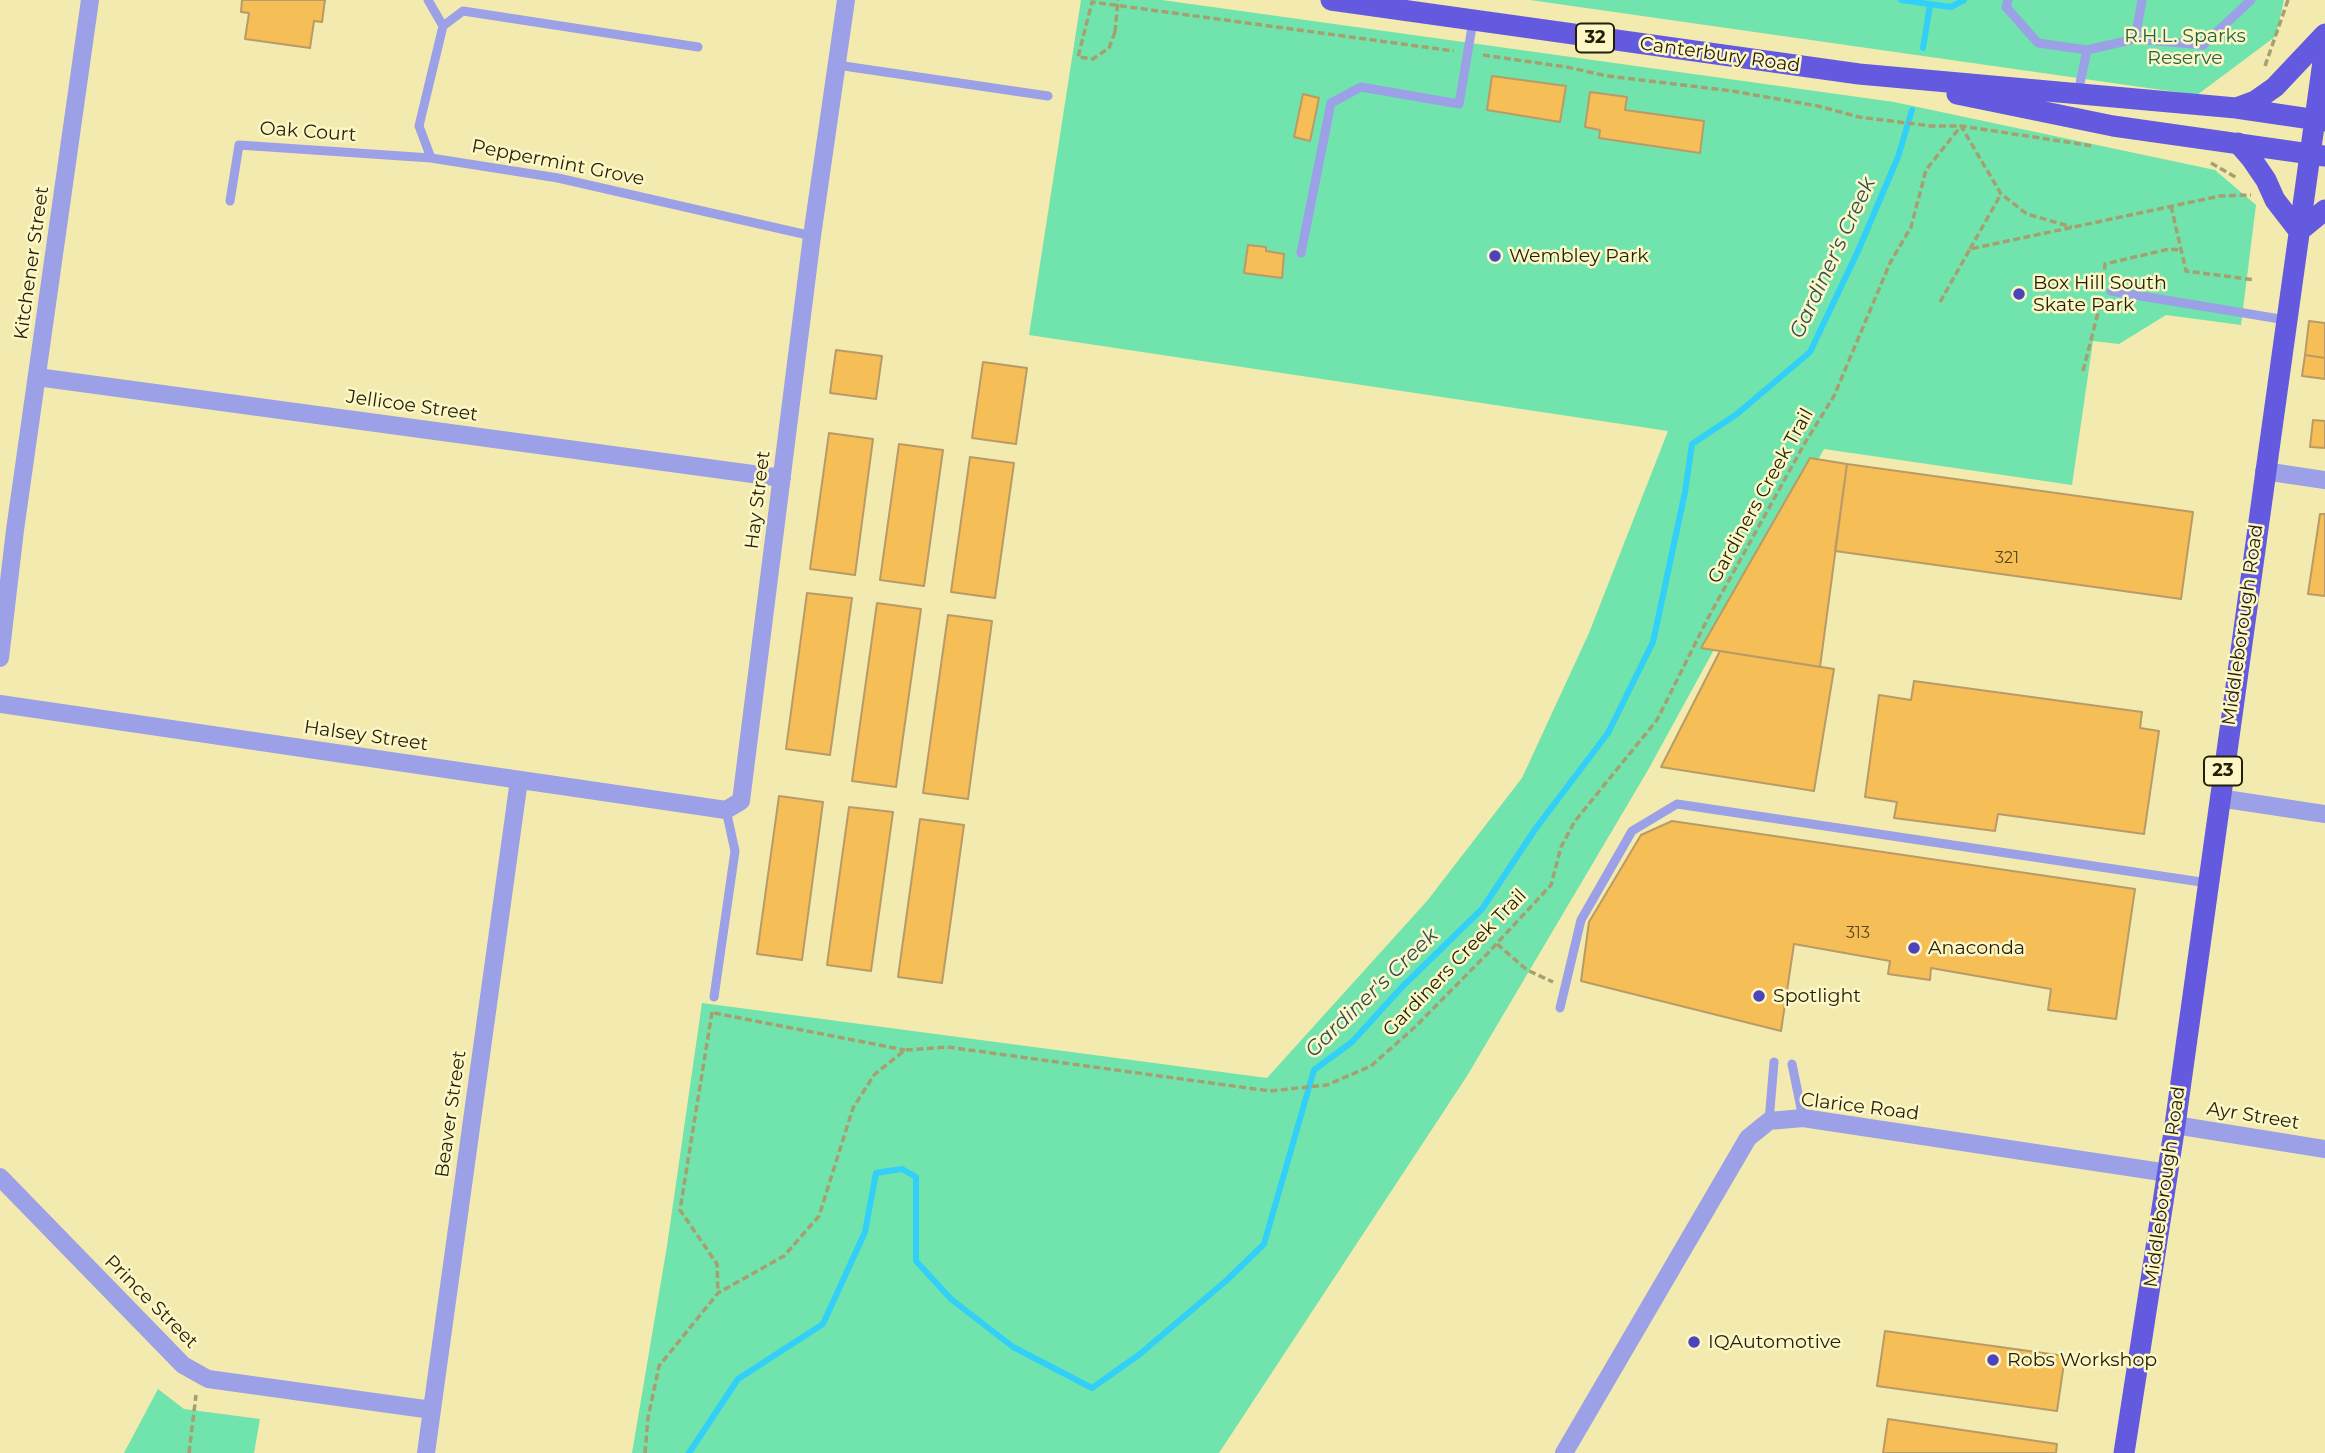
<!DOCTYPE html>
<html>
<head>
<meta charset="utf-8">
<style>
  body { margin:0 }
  canvas { display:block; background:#f2eaae }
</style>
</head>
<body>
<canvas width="2325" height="1453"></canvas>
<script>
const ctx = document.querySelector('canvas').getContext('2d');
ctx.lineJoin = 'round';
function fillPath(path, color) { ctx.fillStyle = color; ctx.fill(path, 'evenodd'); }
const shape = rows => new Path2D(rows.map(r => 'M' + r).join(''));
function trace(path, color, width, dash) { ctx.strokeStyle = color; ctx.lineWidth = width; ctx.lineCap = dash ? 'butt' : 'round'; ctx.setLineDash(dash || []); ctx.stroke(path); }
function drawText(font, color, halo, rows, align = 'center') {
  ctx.font = font + ' Montserrat,sans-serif'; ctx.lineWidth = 5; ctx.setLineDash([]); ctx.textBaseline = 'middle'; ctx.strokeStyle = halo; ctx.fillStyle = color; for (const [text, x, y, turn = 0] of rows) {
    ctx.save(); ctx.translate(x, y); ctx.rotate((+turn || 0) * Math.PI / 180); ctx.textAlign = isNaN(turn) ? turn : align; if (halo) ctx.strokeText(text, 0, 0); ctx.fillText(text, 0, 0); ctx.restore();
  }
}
const green = shape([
  [1081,0,1162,0,1894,102,2215,170,2256,205,2241,325,2166,315,2119,344,2093,341,2072,485,1824,449,1648,770,1467,1076,1219,1453,632,1453,667,1246,702,1003,1267,1078,1427,901,1522,778,1589,633,1668,431,1029,335],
  [1530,0,2284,0,2276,36,2197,95],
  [158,1389,184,1409,260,1419,254,1453,124,1453]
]);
const stream = shape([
  [1901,0,1951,7,1964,0],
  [1923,48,1930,5],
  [689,1453,738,1379,823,1324,865,1232,876,1173,902,1169,916,1177,916,1261,951,1299,1013,1347,1092,1388,1140,1354,1227,1280,1264,1244,1314,1070,1352,1042,1402,987,1482,909,1536,828,1608,733,1653,642,1685,492,1692,444,1737,414,1810,352,1858,251,1898,157,1912,110]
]);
const building = shape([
  [242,0,325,0,322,22,314,21,310,48,245,39,249,13,241,12,242,0],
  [1492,76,1566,86,1560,122,1487,110,1492,76],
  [1590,92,1627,97,1625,110,1704,121,1700,153,1599,138,1600,130,1585,127,1590,92],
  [1303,94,1319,98,1310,141,1294,137,1303,94],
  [1248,245,1266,247,1266,251,1284,254,1282,278,1244,273,1248,245],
  [2309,321,2325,323,2325,358,2305,355,2309,321],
  [836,350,882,356,876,399,830,393,836,350],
  [2305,355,2325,358,2325,379,2302,376,2305,355],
  [983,362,1027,368,1016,444,972,438,983,362],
  [2313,420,2325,421,2325,448,2310,447,2313,420],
  [829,433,873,439,855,575,810,569,829,433],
  [899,444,943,450,924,586,880,580,899,444],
  [970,457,1014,463,995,598,951,592,970,457],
  [1810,458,1847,464,1820,667,1701,648,1810,458],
  [1847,464,2193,512,2181,599,1835,551,1847,464],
  [2320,514,2325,514,2325,596,2308,594,2320,514],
  [807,593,852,598,830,755,786,749,807,593],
  [877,603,921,609,896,787,852,781,877,603],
  [948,615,992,621,968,799,923,793,948,615],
  [1720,651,1834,669,1814,791,1661,767,1720,651],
  [1914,681,2142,712,2140,728,2159,731,2144,834,1998,814,1995,831,1894,818,1897,802,1865,797,1879,695,1911,700,1914,681],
  [779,796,823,802,802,960,757,954,779,796],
  [849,807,893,812,871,971,827,965,849,807],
  [920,819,964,825,942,983,898,977,920,819],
  [1672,821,2135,889,2116,1019,2048,1010,2051,989,1931,968,1930,980,1888,974,1890,961,1794,944,1781,1031,1581,981,1589,922,1641,835,1672,821],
  [1885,1331,2065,1356,2057,1411,1877,1386,1885,1331],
  [1888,1419,2057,1444,2056,1453,1883,1453,1888,1419]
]);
const path = shape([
  [1115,32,1109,48,1093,59,1078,57,1092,2,1454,51],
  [1483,55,1567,67,1607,76,1732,91,1818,106,1859,117,1931,126,1961,126,2001,194,2027,214,2072,227],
  [2265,66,2288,0],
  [2211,163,2237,178],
  [2171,206,2186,271,2255,280],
  [1970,249,2001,194],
  [2104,280,2105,264,2169,249,2180,250],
  [1940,302,1970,249,2220,196,2251,195],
  [2083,371,2101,301],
  [1497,944,1527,970,1553,982],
  [712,1012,680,1210,717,1264,718,1293],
  [714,1013,905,1050],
  [189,1453,196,1395],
  [645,1453,648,1418,659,1366,718,1293,784,1256,819,1216,853,1108,874,1075,905,1050,947,1047,1270,1091,1327,1085,1371,1066,1415,1027,1487,954,1551,885,1561,847,1575,821,1657,720,1708,618,1806,441,1834,396,1890,263,1911,227,1926,170,1961,126,2093,146]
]);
const lane = shape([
  [428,0,443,26],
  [2008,0,2006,7,2038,43,2087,50,2135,39,2203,45,2251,0],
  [2135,39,2142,0],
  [837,65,1048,96],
  [2078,93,2087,50],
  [431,158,419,126,443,26,463,11,698,47],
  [230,201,239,145,431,158,558,178,812,236],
  [1301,253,1331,103,1361,87,1459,104,1473,21],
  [2111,291,2286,320],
  [714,997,735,851,726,810],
  [1560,1008,1581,920,1632,831,1677,804,2208,883],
  [1792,1064,1803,1118],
  [1769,1121,1774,1062]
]);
const street = shape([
  [37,377,782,478],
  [2264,471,2325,480],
  [0,658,15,530,90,0],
  [0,704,726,810,741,801,812,236,846,0],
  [2219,798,2325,814],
  [2175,1125,2325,1149],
  [0,1177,183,1365,208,1379,432,1410],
  [426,1453,519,780],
  [1564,1453,1748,1138,1769,1121,1803,1118,2168,1173]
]);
const primary = shape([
  [1331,0,1859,74,2236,108,2325,121],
  [1957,94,2113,126,2325,156],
  [2236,108,2255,101,2275,87,2325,34],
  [2238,143,2251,158,2266,180,2275,200,2299,231],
  [2299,231,2325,210],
  [2124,1453,2175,1125,2325,47]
]);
const pathBridge = shape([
  [1115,32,1118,0]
]);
const markers = [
  [1495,256,7,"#4d43ba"],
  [2019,294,7,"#4d43ba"],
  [1914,948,7,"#4d43ba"],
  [1759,996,7,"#4d43ba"],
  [1694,1342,7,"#4d43ba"],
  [1993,1360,7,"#4d43ba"]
];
const numberNames = [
  ["321",2007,558],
  ["313",1858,933]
];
const shields = [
  [1595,38,38],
  [2223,771,38]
];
const shieldNames = [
  ["32",1595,38],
  ["23",2223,771]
];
const parkNames = [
  ["R.H.L. Sparks",2185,36],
  ["Reserve",2185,58]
];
const streetNames = [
  ["Canterbury Road",1720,55,8],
  ["Oak Court",308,132,4],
  ["Peppermint Grove",558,163,11],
  ["Kitchener Street",32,263,-82],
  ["Jellicoe Street",412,406,8],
  ["Gardiners Creek Trail",1761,496,-61],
  ["Hay Street",758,500,-83],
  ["Middleborough Road",2243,625,-82],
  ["Halsey Street",366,736,8],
  ["Gardiners Creek Trail",1455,963,-46],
  ["Clarice Road",1860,1107,7],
  ["Beaver Street",451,1114,-82],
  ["Ayr Street",2253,1116,9],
  ["Middleborough Road",2165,1187,-82],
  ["Prince Street",151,1302,45]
];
const poiNames = [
  ["Wembley Park",1509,256],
  ["Box Hill South",2033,283],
  ["Skate Park",2033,305],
  ["Anaconda",1928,948],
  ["Spotlight",1773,996],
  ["IQAutomotive",1708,1342],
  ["Robs Workshop",2007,1360]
];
const waterNames = [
  ["Gardiner's Creek",1833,258,-65],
  ["Gardiner's Creek",1372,993,-44]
];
fillPath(green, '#71e3ac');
trace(stream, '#32cff9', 6);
fillPath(building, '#f5be56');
trace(building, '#b99b67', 2);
trace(path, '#a6a071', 3.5, [7, 3.5]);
trace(lane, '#9ba0e7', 9);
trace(street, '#9ba0e7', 18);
trace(primary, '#635adf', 21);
trace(pathBridge, '#a6a071', 3.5, [7, 3.5]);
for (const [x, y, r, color] of markers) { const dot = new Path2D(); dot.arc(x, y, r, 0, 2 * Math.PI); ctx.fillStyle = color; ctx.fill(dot); trace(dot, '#fdf7c7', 2.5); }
drawText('16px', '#58471b', null, numberNames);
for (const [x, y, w] of shields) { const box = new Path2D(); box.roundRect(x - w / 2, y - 14.5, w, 29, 5); ctx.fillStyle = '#fdf7c7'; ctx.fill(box); trace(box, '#231f07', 2); }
drawText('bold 18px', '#231f07', null, shieldNames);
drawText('19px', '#256347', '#fdf7c7', parkNames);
drawText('19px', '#231f07', '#fdf7c7', streetNames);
drawText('19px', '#231f07', '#fdf7c7', poiNames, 'left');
drawText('italic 21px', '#304f59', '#fdf7c7', waterNames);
</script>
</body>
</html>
